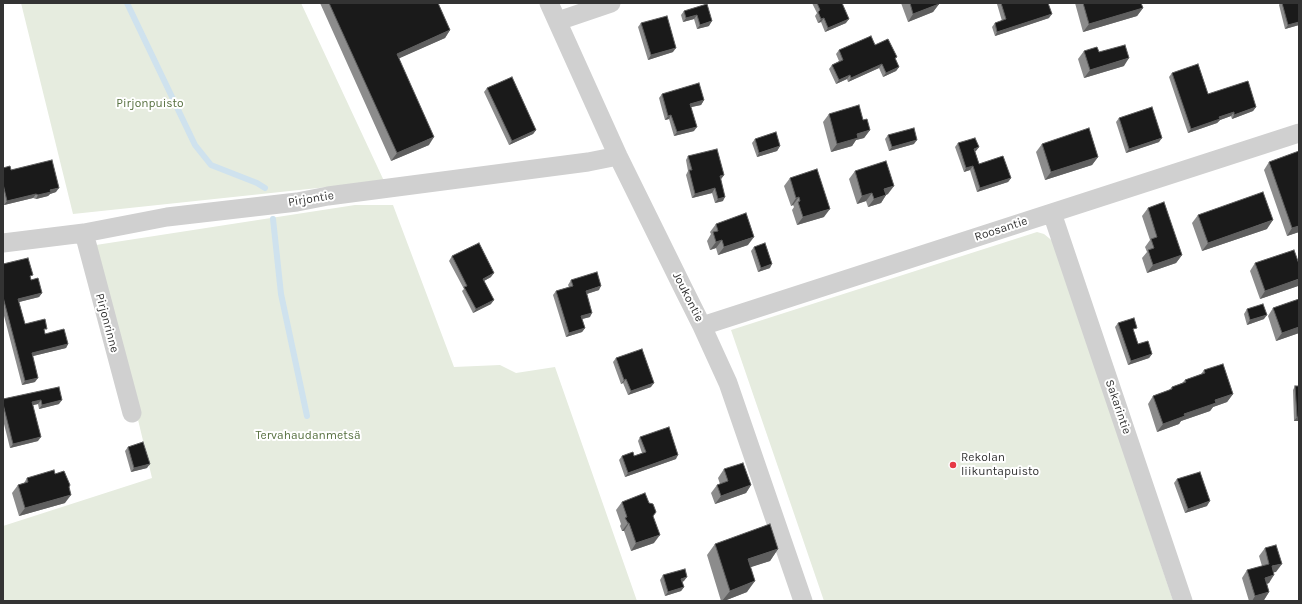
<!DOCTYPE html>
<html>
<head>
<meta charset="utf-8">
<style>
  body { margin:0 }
  #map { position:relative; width:1302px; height:604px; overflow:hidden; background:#fff; font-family:Karla,sans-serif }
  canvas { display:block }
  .frame { position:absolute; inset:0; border:4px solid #333; pointer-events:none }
</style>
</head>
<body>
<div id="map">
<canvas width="1302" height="604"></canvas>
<div class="frame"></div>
</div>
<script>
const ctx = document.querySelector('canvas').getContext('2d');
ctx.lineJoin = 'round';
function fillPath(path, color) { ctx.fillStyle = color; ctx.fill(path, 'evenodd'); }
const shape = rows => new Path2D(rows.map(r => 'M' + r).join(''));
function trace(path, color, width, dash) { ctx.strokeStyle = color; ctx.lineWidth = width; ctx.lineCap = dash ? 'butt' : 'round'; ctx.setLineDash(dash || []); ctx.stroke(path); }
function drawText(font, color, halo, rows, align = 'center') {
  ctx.font = font + ' Karla,sans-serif'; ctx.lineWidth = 4; ctx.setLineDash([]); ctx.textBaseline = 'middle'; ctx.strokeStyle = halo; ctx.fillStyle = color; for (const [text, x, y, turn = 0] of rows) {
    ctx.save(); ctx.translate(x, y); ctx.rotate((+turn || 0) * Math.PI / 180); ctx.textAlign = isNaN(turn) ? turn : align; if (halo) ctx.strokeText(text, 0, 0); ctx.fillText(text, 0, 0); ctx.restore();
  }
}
const green = shape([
  [21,3,301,3,384,181,73,214],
  [355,205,393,205,454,367,500,365,516,373,555,367,637,601,3,601,3,526,152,478,96,245],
  [1037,232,1044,234,1055,243,1173,601,824,601,731,330]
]);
const stream = shape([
  [127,3,195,145,211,165,257,183,265,188],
  [273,219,281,294,307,416]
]);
const minor = shape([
  [549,3,618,156,683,288,702,326,728,383,803,601],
  [558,21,611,3],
  [1052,213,1183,601],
  [84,233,132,413],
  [3,243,84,233,167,217,297,202,328,196,588,162,618,156],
  [702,326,1299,133]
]);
const wall = shape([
  [320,3,438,3,450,30,445,38,399,58,429,145,391,161],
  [812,3,842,3,846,23,825,32,821,22,818,23,815,16,817,13],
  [901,3,938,3,939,4,933,12,908,22],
  [997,3,1048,3,1049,18,995,36,992,27,995,23,1002,21,997,4],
  [1075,3,1141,3,1143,8,1137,16,1083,32],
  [1280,3,1299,3,1299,25,1285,29,1279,5],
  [707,4,709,26,697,29,694,19,683,22,681,15,684,11],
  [641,23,673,52,648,60,638,27],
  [839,50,897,57,895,59,899,67,896,71,883,77,879,68,848,82,847,79,836,84,829,69,832,65,839,61,836,54],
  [1084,51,1099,52,1124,66,1084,78,1078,59],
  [1172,73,1208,94,1256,107,1253,111,1232,119,1231,116,1220,120,1217,123,1188,133,1169,77],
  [487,88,536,130,533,134,509,145,484,92],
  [662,94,704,100,701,105,691,107,694,131,674,136,669,119,665,120,659,98],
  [829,114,863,120,870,130,864,138,856,140,852,146,831,152,823,122],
  [1119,118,1159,142,1126,153,1116,122],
  [888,135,914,144,889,151,885,139],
  [755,139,780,146,777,151,757,157,752,143],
  [958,143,979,147,975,151,979,164,1011,178,1008,182,977,192,970,170,964,172,955,147],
  [1042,144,1098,157,1092,165,1045,180,1036,152],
  [688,156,724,175,721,179,723,201,715,203,712,193,692,198,686,175,688,171,686,160],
  [1269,162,1299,232,1287,236,1264,170],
  [3,168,11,170,56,192,50,194,48,196,36,199,33,198,4,205,3,199],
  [855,171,888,194,886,195,881,203,868,207,866,201,857,204,849,179],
  [790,178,824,217,797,225,792,210,794,207,793,205,791,206,784,186],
  [1148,208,1182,255,1176,263,1147,273,1142,258,1147,252,1145,247,1150,240,1142,216],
  [1198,215,1267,229,1202,251,1192,223],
  [716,224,748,245,718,255,716,248,710,250,707,241,711,234,710,232],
  [754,247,770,268,758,272,751,251],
  [452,256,491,277,484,281,491,304,473,313,462,291,464,289,449,261],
  [1255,263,1298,286,1260,299,1250,271],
  [3,264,30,278,31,280,42,293,39,297,19,302,25,324,45,332,45,334,68,344,66,348,33,356,35,382,22,385,3,312],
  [571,280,599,290,587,294,590,317,582,319,585,328,582,332,566,337,553,295,556,291,569,287,568,285],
  [1299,299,1299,333,1276,341,1268,316,1273,308],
  [1247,309,1264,319,1247,325,1244,314],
  [1118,323,1134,332,1138,344,1152,354,1149,358,1128,365,1115,327],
  [616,358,651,387,628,395,623,383,621,384,613,362],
  [1204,370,1233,394,1227,402,1213,407,1210,411,1181,421,1179,424,1157,432,1148,404,1153,396,1169,390,1172,387,1182,383,1185,380,1201,374],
  [1295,386,1299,386,1299,421,1294,421,1293,390],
  [59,387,59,404,39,409,38,404,33,405,38,441,10,448,3,420,3,399],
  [640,437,676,459,625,477,619,460,622,456,634,456,642,453,638,441],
  [128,447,147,468,131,472,125,451],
  [724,469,751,485,746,493,715,504,711,493,717,485,720,484,718,478],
  [55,474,65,503,19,516,12,493,18,485,24,483,27,478],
  [1177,479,1207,506,1185,513,1174,483],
  [622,502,653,516,654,543,631,551,624,531,622,531,620,526,621,524,616,510],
  [715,544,778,549,770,561,750,567,747,592,724,601,721,601,707,555],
  [1265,548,1276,572,1273,572,1269,583,1267,584,1269,592,1264,600,1260,601,1249,601,1242,578,1247,570,1262,566,1259,556],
  [663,575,684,581,682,582,684,587,681,591,665,596,660,580]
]);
const shadedWall = shape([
  [939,4,933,12,908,22,913,14],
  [1143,8,1137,16,1083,32,1089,24],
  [1052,14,1049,18,995,36,997,32],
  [697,15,694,19,683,22,686,18],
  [824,18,821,22,818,23,821,19],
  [849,19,846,23,825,32,828,28],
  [712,21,709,26,697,29,700,25],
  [1299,22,1299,25,1285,29,1288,25],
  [450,30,445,38,391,62,397,54],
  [676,48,673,52,648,60,651,55],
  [1129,58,1124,66,1084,78,1090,70],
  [882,64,879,68,848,82,851,78],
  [899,67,896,71,883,77,886,73],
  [850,75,847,79,836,84,839,80],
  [704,100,701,105,687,108,690,104],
  [1256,107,1253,111,1232,119,1234,115],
  [1234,112,1231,116,1220,120,1217,123,1188,133,1191,129,1219,117],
  [671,115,669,119,665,120,668,116],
  [697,127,694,131,674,136,677,132],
  [536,130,533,134,509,145,512,141],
  [870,130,864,138,856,140,852,146,831,152,837,144,857,134],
  [434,137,429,145,391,161,397,153],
  [1162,138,1159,142,1126,153,1129,149],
  [917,140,914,144,889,151,892,147],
  [780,146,777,151,757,157,759,153],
  [979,147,976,151,972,153,974,149],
  [1098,157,1092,165,1045,180,1051,172],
  [973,166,970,170,964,172,966,168],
  [724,175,721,179,717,180,720,176],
  [1011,178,1008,182,977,192,980,188],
  [894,186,888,194,879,197,884,189],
  [59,188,56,192,50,194,48,196,36,199,38,195,50,190],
  [715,188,712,193,692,198,695,194],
  [872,193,866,201,857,204,862,196],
  [36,194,33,198,4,205,7,201],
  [886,195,881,203,868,207,874,199],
  [725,197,723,201,715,203,718,199],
  [799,197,793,205,791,206,796,198],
  [830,209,824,217,797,225,803,217],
  [1273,220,1267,229,1202,251,1208,243],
  [1299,226,1299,232,1287,236,1292,228],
  [754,237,748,245,718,255,724,247],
  [722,240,716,248,710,250,716,242],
  [1182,255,1176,263,1147,273,1153,265],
  [772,264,770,268,758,272,761,268],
  [494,273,491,277,480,283,483,279],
  [1299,279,1299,285,1298,286,1260,299,1265,291],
  [601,286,599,290,583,295,586,291],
  [42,293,39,297,15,303,18,299],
  [494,300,491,304,473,313,476,309],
  [592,313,590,317,578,320,581,316],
  [1267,315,1264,319,1247,325,1250,320],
  [1299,327,1299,333,1276,341,1282,333],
  [585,328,582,332,566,337,569,333],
  [68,344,66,348,29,357,32,353],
  [1152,354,1149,358,1128,365,1131,361],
  [38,378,35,382,22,385,25,381],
  [626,379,623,383,621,384,624,380],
  [654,383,651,387,628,395,631,391],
  [1233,394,1227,402,1213,407,1210,411,1181,421,1179,424,1157,432,1163,424,1215,400],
  [41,400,38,404,29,406,32,402],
  [62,400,59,404,39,409,42,405],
  [1297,417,1299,417,1299,421,1294,421],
  [41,437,38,441,10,448,13,444],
  [678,455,676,459,625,477,628,473],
  [150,464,147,468,131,472,134,468],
  [751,485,746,493,715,504,721,496],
  [71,495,65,503,19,516,25,508],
  [1210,501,1207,506,1185,513,1188,509],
  [628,523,629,523,624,531,622,531],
  [660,535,654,543,631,551,636,543],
  [778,549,770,561,739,571,748,559],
  [1282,564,1276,572,1266,574,1272,566],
  [1274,575,1269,583,1260,586,1265,578],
  [687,577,684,581,679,583,681,579],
  [755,581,747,592,724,601,722,601,730,591],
  [684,587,681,591,665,596,668,592],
  [1269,592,1264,600,1260,601,1252,601,1255,596]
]);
const building = shape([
  [329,3,438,3,450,30,397,54,434,137,397,153,329,3],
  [817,3,842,3,849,19,828,28,824,18,821,19,818,12,820,10,817,3],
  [910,3,938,3,939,4,913,14,910,3],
  [1001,3,1048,3,1052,14,997,32,995,23,1006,19,1001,3],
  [1083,3,1141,3,1143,8,1089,24,1083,3],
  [1282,3,1299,3,1299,22,1288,25,1282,3],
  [707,4,712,21,700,25,697,15,686,18,684,11,707,4],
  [667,16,676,48,651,55,641,23,667,16],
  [871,36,875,45,888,39,897,57,895,58,899,67,886,73,882,64,851,78,850,75,839,80,832,65,843,60,839,50,871,36],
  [1125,45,1129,58,1090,70,1084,51,1097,47,1099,52,1125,45],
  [1198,64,1208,94,1248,81,1256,107,1234,115,1234,112,1219,117,1220,119,1191,129,1172,73,1198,64],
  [512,77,536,130,512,141,487,88,512,77],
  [699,83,704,100,690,104,697,127,677,132,671,115,668,116,662,94,699,83],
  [859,105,863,120,867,119,870,130,857,134,858,138,837,144,829,114,859,105],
  [1152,107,1162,138,1129,149,1119,118,1152,107],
  [914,128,917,140,892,147,888,135,914,128],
  [1089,128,1098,157,1051,172,1042,144,1089,128],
  [776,132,780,146,759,153,755,139,776,132],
  [975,138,979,147,974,149,979,164,1003,156,1011,178,980,188,973,166,966,168,958,143,975,138],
  [717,149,724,175,720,176,725,197,718,199,715,188,695,194,689,170,692,170,688,156,717,149],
  [1299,151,1299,226,1292,228,1269,162,1299,151],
  [52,160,59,188,50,190,51,192,38,195,36,194,7,201,3,184,3,168,10,166,11,170,52,160],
  [886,161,894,186,884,189,886,195,874,199,872,193,862,196,855,171,886,161],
  [817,169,830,209,803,217,798,202,800,201,799,197,796,198,790,178,817,169],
  [1263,192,1273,220,1208,243,1198,215,1263,192],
  [1164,202,1182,255,1153,265,1148,250,1154,248,1151,239,1157,237,1148,208,1164,202],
  [746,213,754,237,724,247,722,240,716,242,713,232,718,231,716,224,746,213],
  [479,243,494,273,483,279,494,300,476,309,464,287,467,286,452,256,479,243],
  [765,243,772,264,761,268,754,247,765,243],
  [1294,250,1299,264,1299,279,1265,291,1255,263,1294,250],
  [28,258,33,275,30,276,31,280,38,278,42,293,18,299,25,324,45,319,47,329,44,329,45,334,64,329,68,344,32,353,38,378,25,381,3,297,3,264,28,258],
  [597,272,601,286,586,291,592,313,581,316,585,328,569,333,556,291,573,286,571,280,597,272],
  [1299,299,1299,327,1282,333,1273,308,1299,299],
  [1263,304,1267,315,1250,320,1247,309,1263,304],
  [1134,318,1137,328,1133,329,1138,344,1148,341,1152,354,1131,361,1118,323,1134,318],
  [642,349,654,383,631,391,626,379,624,380,616,358,642,349],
  [1223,364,1233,394,1215,400,1216,403,1184,414,1185,416,1163,424,1153,396,1172,389,1172,387,1186,382,1185,380,1205,373,1204,370,1223,364],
  [1295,386,1299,386,1299,417,1297,417,1295,386],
  [59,387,62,400,42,405,41,400,32,402,41,437,13,444,3,404,3,399,59,387],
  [669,427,678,455,628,473,622,456,633,452,634,456,646,452,640,437,669,427],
  [143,442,150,464,134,468,128,447,143,442],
  [743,463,751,485,721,496,717,485,728,481,724,469,743,463],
  [54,470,55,474,64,471,70,485,69,487,71,495,25,508,18,485,28,482,27,478,54,470],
  [1200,472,1210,501,1188,509,1177,479,1200,472],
  [645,493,649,503,653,504,656,512,653,516,660,535,636,543,629,523,628,523,625,518,627,517,622,502,645,493],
  [770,524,778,549,748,559,755,581,730,591,715,544,770,524],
  [1276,545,1282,564,1272,566,1274,575,1265,578,1269,592,1255,596,1247,570,1269,564,1265,548,1276,545],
  [685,569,687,577,681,579,684,587,668,592,663,575,685,569]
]);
const markers = [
  [953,465,4,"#e63946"]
];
const parkNames = [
  ["Pirjonpuisto",150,104],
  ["Tervahaudanmetsä",308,436]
];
const streetNames = [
  ["Pirjontie",311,199,-9],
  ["Roosantie",1001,229,-18],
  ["Joukontie",688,297,63],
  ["Pirjonrinne",107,323,75],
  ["Sakarintie",1118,407,71]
];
const poiNames = [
  ["Rekolan",961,458],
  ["liikuntapuisto",961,472]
];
fillPath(green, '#e6ecdf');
trace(stream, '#cfe2ee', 6);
trace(minor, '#d0d0d0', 19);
fillPath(wall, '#8c8c8c');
fillPath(shadedWall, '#5f5f5f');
fillPath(building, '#1a1a1a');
trace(building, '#5f5f5f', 1);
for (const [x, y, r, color] of markers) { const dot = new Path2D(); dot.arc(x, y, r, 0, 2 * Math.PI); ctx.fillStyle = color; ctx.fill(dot); trace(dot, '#fff', 1.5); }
drawText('12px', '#56703f', '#fff', parkNames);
drawText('12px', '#333', '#fff', streetNames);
drawText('12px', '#333', '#fff', poiNames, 'left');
</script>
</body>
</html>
